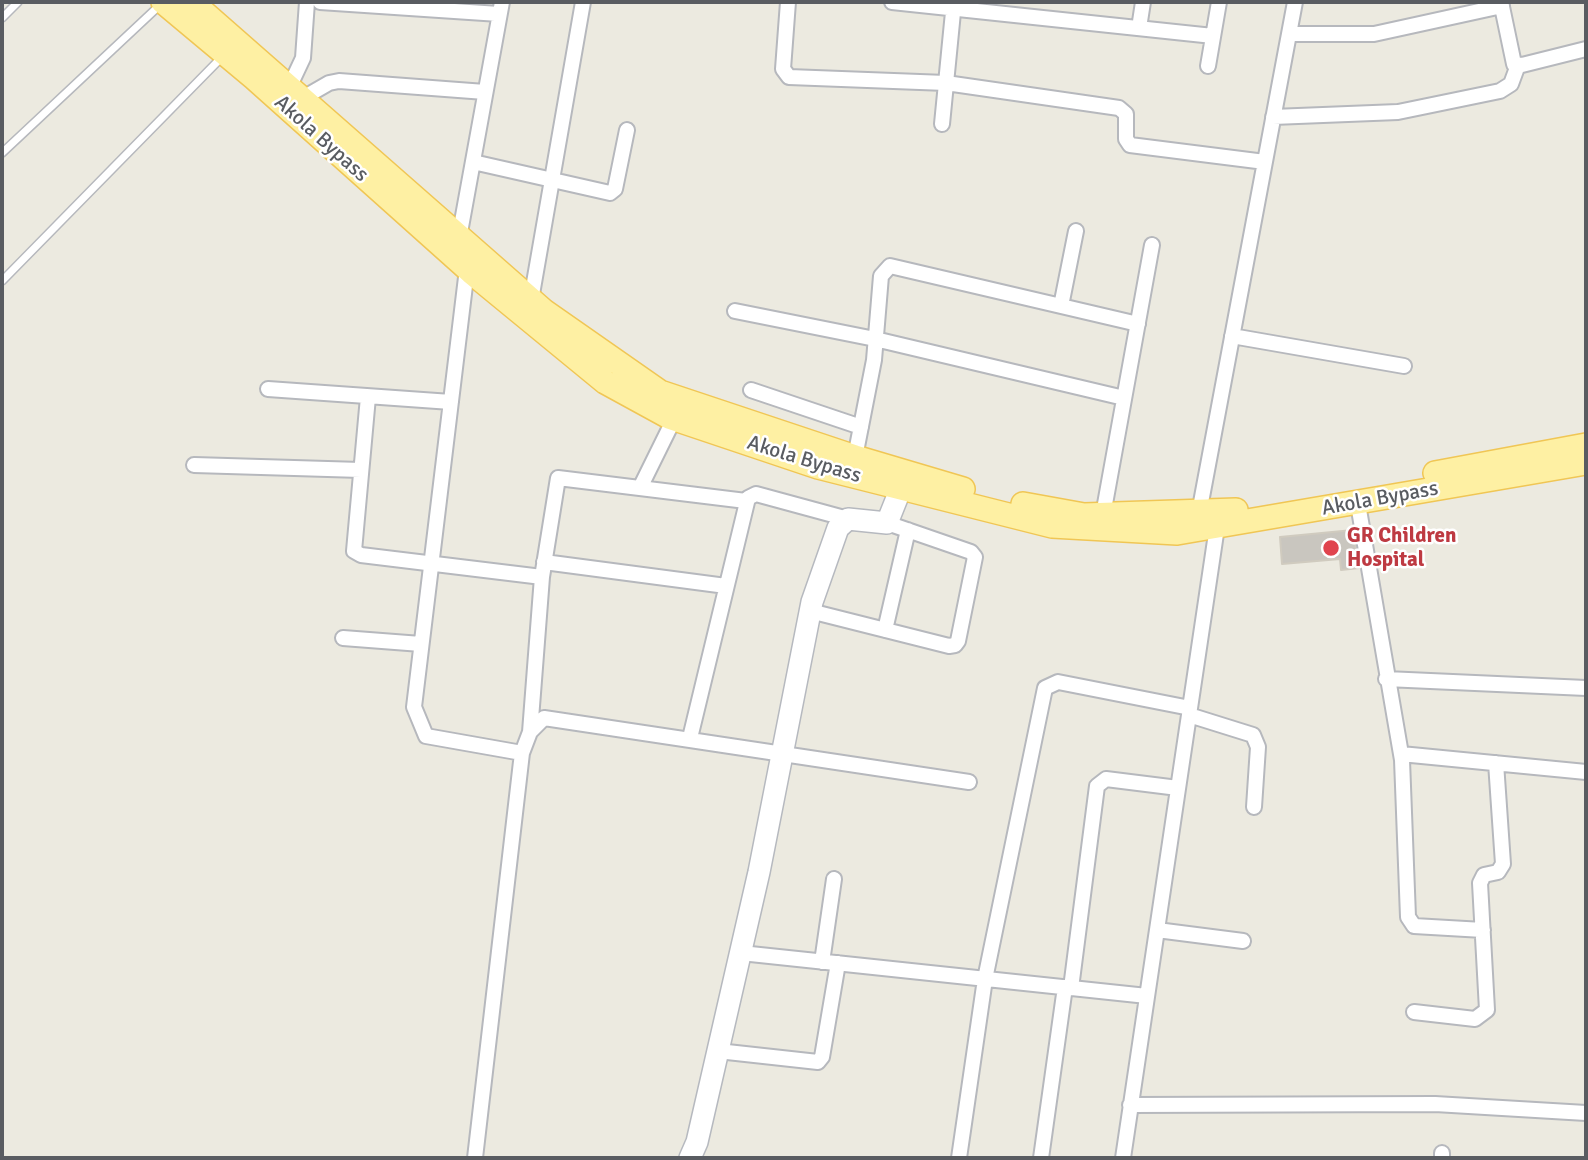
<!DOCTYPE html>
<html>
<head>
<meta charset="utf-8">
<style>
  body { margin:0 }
  #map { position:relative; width:1588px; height:1160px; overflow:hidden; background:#eceae0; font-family:Signika,sans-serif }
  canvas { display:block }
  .frame { position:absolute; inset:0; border:4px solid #595c61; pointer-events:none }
</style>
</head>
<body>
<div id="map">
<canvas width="1588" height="1160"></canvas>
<div class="frame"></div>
</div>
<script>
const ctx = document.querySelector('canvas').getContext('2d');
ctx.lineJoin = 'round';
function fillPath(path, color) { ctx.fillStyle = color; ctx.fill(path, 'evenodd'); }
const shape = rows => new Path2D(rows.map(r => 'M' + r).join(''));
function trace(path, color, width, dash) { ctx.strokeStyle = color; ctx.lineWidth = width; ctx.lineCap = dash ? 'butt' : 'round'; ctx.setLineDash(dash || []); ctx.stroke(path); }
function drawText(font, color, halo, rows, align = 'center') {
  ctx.font = font + ' Signika,sans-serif'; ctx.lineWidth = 5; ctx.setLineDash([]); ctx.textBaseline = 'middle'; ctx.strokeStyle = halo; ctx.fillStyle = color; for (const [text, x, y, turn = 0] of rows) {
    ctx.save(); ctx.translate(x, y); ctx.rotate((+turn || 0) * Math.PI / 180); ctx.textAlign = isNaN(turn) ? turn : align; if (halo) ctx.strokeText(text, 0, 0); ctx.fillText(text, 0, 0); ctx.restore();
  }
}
const building = shape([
  [1353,530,1359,568,1341,570,1340,559,1282,564,1280,537,1353,530]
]);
const lane = shape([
  [2,18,18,2],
  [2,153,160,5],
  [2,281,222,57]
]);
const street = shape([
  [320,2,499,14],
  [788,2,783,69,789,77,946,83,1119,108,1126,114,1126,139,1130,145,1265,162],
  [892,2,1213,36],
  [1501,2,1514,64,1522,65,1586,49],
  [1139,28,1143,2],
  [1289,34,1374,34,1502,6],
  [1208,66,1219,2],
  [287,92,303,58,307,2],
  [303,98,329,83,339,81,485,92],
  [1273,117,1398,112,1500,91,1511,84,1518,65],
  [942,124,954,2],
  [473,162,610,193,615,189,627,130],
  [459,238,502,2],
  [467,269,414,707,426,736,522,753],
  [531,300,583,2],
  [1061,306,1076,231],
  [735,311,875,339,1124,398],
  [1232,336,1404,366],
  [268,389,451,402],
  [751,390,861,427],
  [368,397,354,551,361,555,542,577],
  [855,457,874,360,881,276,890,266,1138,324],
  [194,465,361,470],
  [640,488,674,419],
  [1358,504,1402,760,1408,917,1414,926,1483,930],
  [1199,513,1295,2],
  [1103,515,1152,245],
  [544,562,726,586],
  [810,611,949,646,955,645,958,641,975,557,971,552,887,523],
  [885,630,908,530],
  [343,638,421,644],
  [1386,679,1586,688],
  [1189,715,1253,735,1258,747,1254,807],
  [530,732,542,577,558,478,746,501],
  [690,738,748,498,756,494,848,519],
  [1401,754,1586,772],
  [1157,930,1243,941],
  [741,953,1147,996],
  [822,962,834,879],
  [1071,988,1097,786,1106,779,1178,788],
  [1414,1012,1475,1019,1487,1010,1480,883,1484,875,1498,872,1503,864,1496,763],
  [718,1051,818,1062,822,1057,838,963],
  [1130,1105,1435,1104,1586,1113],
  [475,1158,522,753,530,732,544,718,969,782],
  [959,1158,985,979,1045,688,1058,682,1190,708],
  [1041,1158,1065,987],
  [1123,1158,1217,527],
  [1442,1158,1442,1153]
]);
const secondary = shape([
  [690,1158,697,1142,759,872,812,602,838,528,848,519,887,523,901,488]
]);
const primary = shape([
  [163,2,254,78,471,272,605,382,669,417,818,467,1052,526,1177,533,1586,463],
  [192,2,544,311,660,392,855,457,963,489],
  [1435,473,1586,445],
  [1023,504,1084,515,1236,510]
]);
const markers = [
  [1331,548,9,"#e0444e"]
];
const streetNames = [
  ["Akola Bypass",321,139,42],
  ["Akola Bypass",804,460,17],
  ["Akola Bypass",1380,499,-10]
];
const healthNames = [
  ["GR Children",1347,536],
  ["Hospital",1347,560]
];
fillPath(building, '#c9c6bf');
trace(building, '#d0cbbf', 2);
trace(lane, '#b6b8bd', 10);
trace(street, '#b6b8bd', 18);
trace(secondary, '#b6b9bf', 24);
trace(primary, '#f0c655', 26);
trace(lane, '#fff', 7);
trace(street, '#fff', 14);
trace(secondary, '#fff', 21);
trace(primary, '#fef0a3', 23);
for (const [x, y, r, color] of markers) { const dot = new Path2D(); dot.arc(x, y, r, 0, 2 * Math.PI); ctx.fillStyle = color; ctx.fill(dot); trace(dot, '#fff', 2.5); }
drawText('21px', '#595c61', '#fff', streetNames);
drawText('bold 21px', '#be3a42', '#fff', healthNames, 'left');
</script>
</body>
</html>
